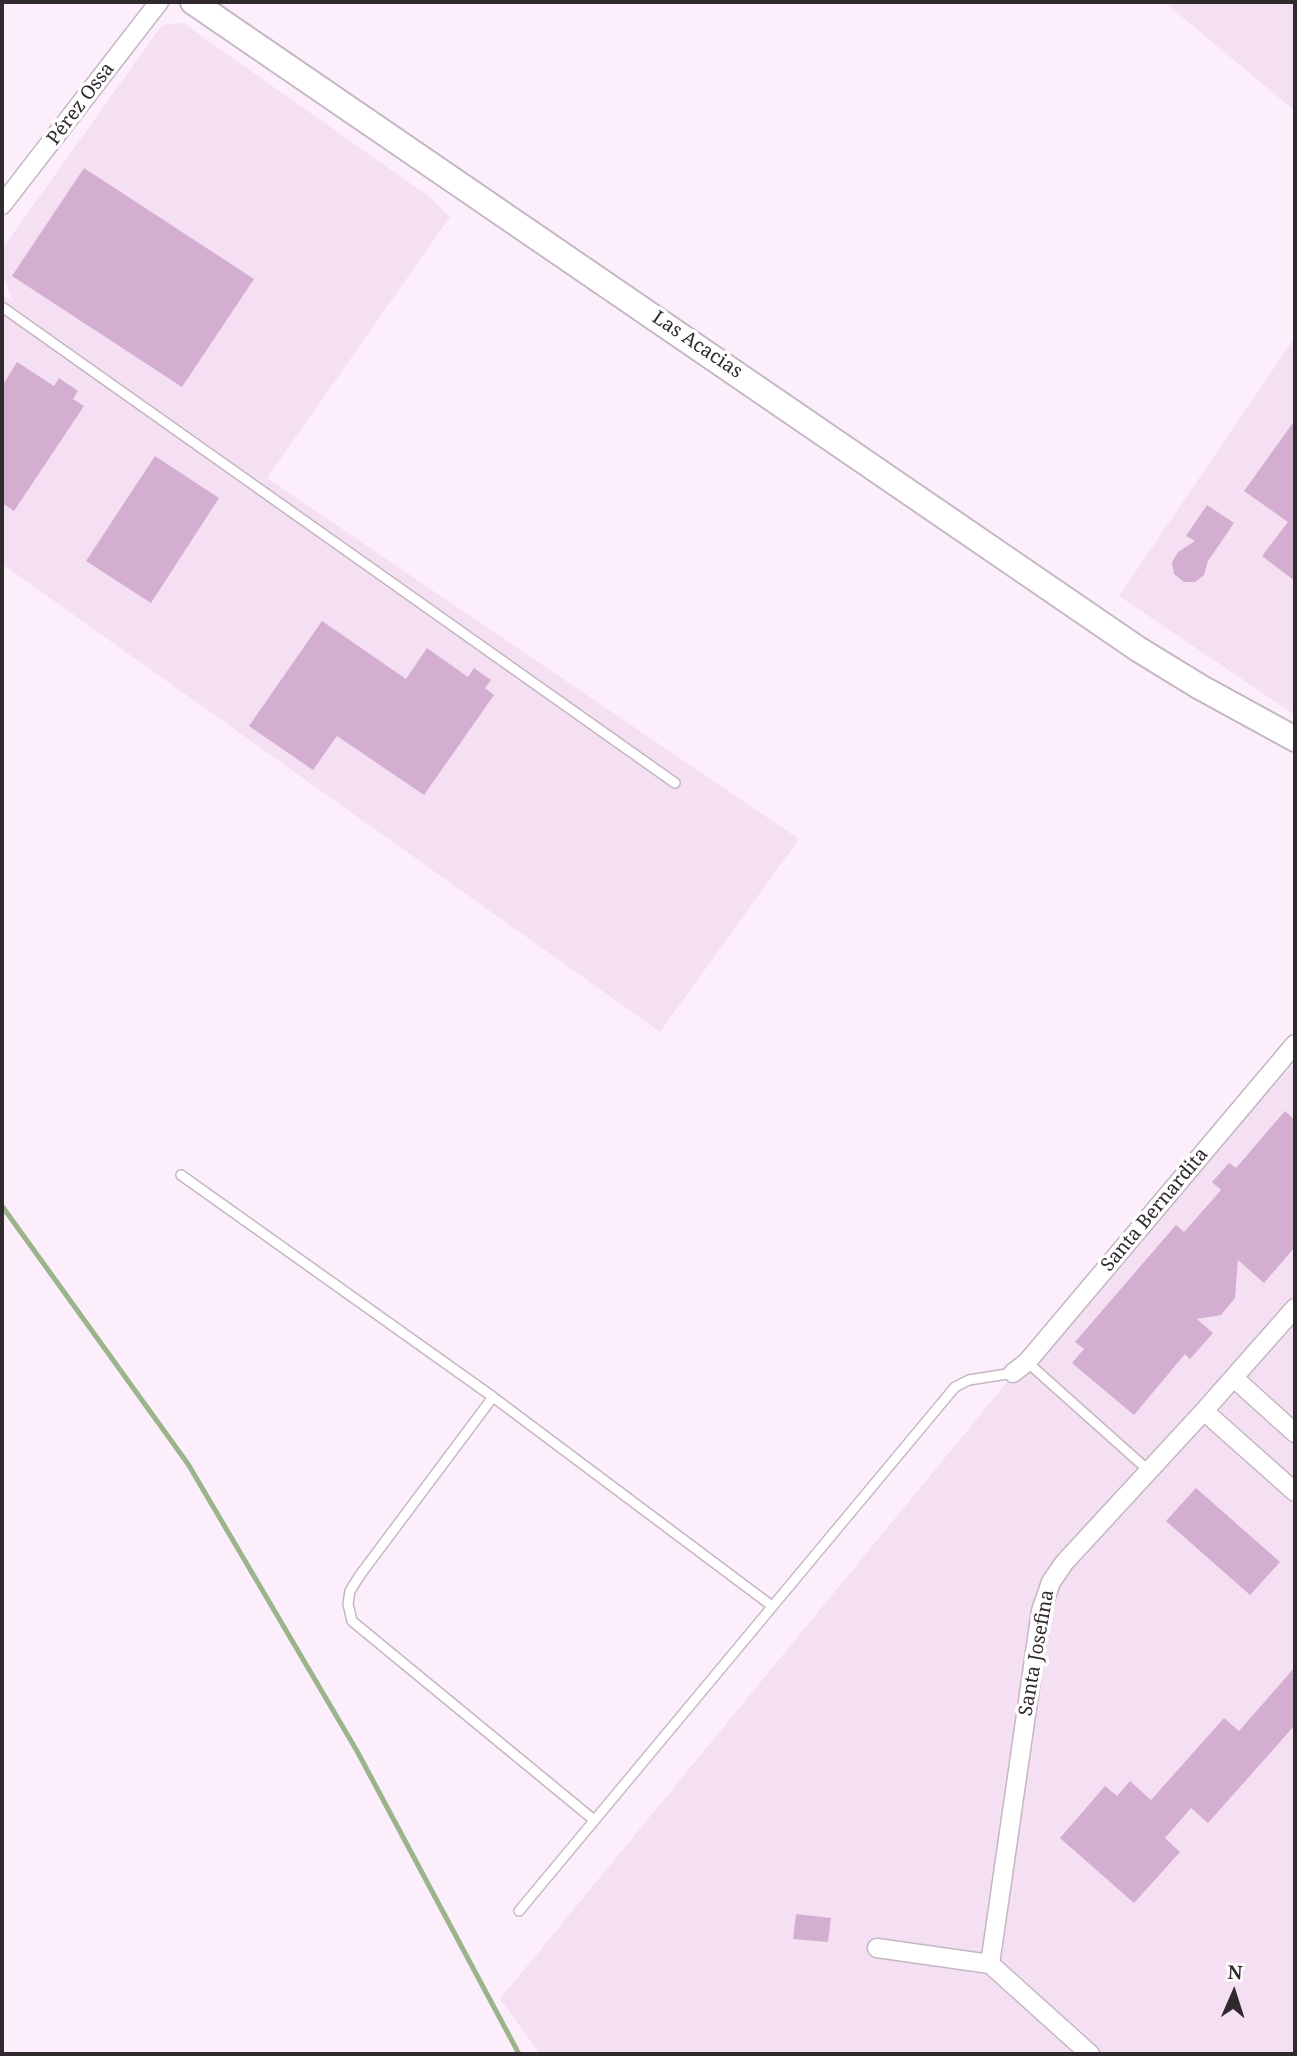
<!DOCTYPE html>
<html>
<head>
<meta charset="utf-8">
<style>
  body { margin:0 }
  #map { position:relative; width:1297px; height:2056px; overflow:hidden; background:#fdeefc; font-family:"Noto Serif",serif }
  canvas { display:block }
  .frame { position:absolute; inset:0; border:4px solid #302a2f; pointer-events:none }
  .north { position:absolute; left:1199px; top:1958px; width:70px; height:70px; -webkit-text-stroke:5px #fff; paint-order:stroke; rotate:3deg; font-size:19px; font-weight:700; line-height:28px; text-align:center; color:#302a2f }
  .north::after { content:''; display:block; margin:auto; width:24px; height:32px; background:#302a2f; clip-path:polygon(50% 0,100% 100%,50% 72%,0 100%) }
</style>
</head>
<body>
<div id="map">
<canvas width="1297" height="2056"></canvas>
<div class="frame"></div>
<div class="north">N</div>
</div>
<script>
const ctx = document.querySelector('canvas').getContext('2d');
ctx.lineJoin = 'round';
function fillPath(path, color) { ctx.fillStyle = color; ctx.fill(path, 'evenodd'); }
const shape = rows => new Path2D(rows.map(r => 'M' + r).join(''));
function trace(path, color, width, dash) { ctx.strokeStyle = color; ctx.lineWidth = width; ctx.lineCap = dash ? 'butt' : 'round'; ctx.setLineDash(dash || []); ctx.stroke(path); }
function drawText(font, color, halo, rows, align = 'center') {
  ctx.font = font + ' "Noto Serif",serif'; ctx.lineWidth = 7; ctx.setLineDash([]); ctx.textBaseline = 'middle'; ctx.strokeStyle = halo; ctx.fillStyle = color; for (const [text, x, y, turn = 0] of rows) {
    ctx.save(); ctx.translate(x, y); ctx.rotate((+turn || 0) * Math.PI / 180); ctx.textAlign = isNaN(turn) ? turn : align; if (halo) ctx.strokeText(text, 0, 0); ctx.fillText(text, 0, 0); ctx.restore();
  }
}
const built = shape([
  [1164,2,1295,2,1295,111],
  [183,23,431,198,450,217,267,478,799,839,660,1032,2,564,2,295,13,302,2,273,2,249,162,25],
  [1295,337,1295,715,1119,596],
  [1295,1063,1295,2054,540,2054,500,1999,1049,1331]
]);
const stream = shape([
  [2,1206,188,1464,357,1751,519,2054]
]);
const building = shape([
  [84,168,254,279,182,387,12,276],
  [17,362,54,386,59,378,78,391,73,399,84,406,14,511,2,503,2,386],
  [1295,420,1295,581,1262,556,1288,522,1244,491],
  [155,456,219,498,151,603,86,561],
  [1207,505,1234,523,1208,561,1204,575,1195,582,1184,582,1174,574,1172,562,1178,552,1195,541,1186,536],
  [322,621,406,679,427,648,468,677,474,668,491,680,485,688,494,695,424,795,337,736,313,770,249,726],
  [1285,1111,1295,1120,1295,1247,1264,1283,1238,1260,1235,1298,1221,1315,1197,1319,1213,1333,1190,1359,1185,1354,1134,1415,1072,1363,1084,1349,1075,1342,1176,1225,1184,1232,1221,1190,1212,1182,1229,1163,1236,1168],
  [1196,1488,1280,1562,1250,1595,1166,1521],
  [1295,1667,1295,1725,1208,1823,1191,1808,1165,1838,1180,1852,1134,1903,1060,1838,1105,1786,1117,1796,1130,1781,1151,1800,1224,1718,1239,1731],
  [796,1914,831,1918,828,1942,793,1939]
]);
const service = shape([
  [2,307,675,783],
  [181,1175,493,1397,772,1606],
  [1027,1362,1148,1470],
  [493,1397,360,1575,350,1591,348,1604,352,1621,594,1820],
  [519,1911,955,1387,969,1380,1013,1373]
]);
const minor = shape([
  [2,205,159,2],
  [1013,1373,1027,1362,1295,1044],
  [1234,1378,1295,1433],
  [1204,1411,1295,1492],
  [877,1948,990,1964,1090,2054],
  [990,1964,1041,1611,1051,1582,1064,1563,1204,1411,1295,1308]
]);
const secondary = shape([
  [193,2,1138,649,1200,687,1295,739]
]);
const streetNames = [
  ["Pérez Ossa",81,104,-53],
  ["Las Acacias",697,345,34],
  ["Santa Bernardita",1155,1210,-50],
  ["Santa Josefina",1037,1653,-80]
];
fillPath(built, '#f5e0f3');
trace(stream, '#9cb48b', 5);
fillPath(building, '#d4aed1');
trace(service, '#c4b6c3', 12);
trace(minor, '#c4b6c3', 21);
trace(secondary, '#c4b6c3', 28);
trace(service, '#fff', 9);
trace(minor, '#fff', 18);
trace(secondary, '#fff', 24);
drawText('19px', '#302a2f', '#fff', streetNames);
</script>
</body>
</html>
